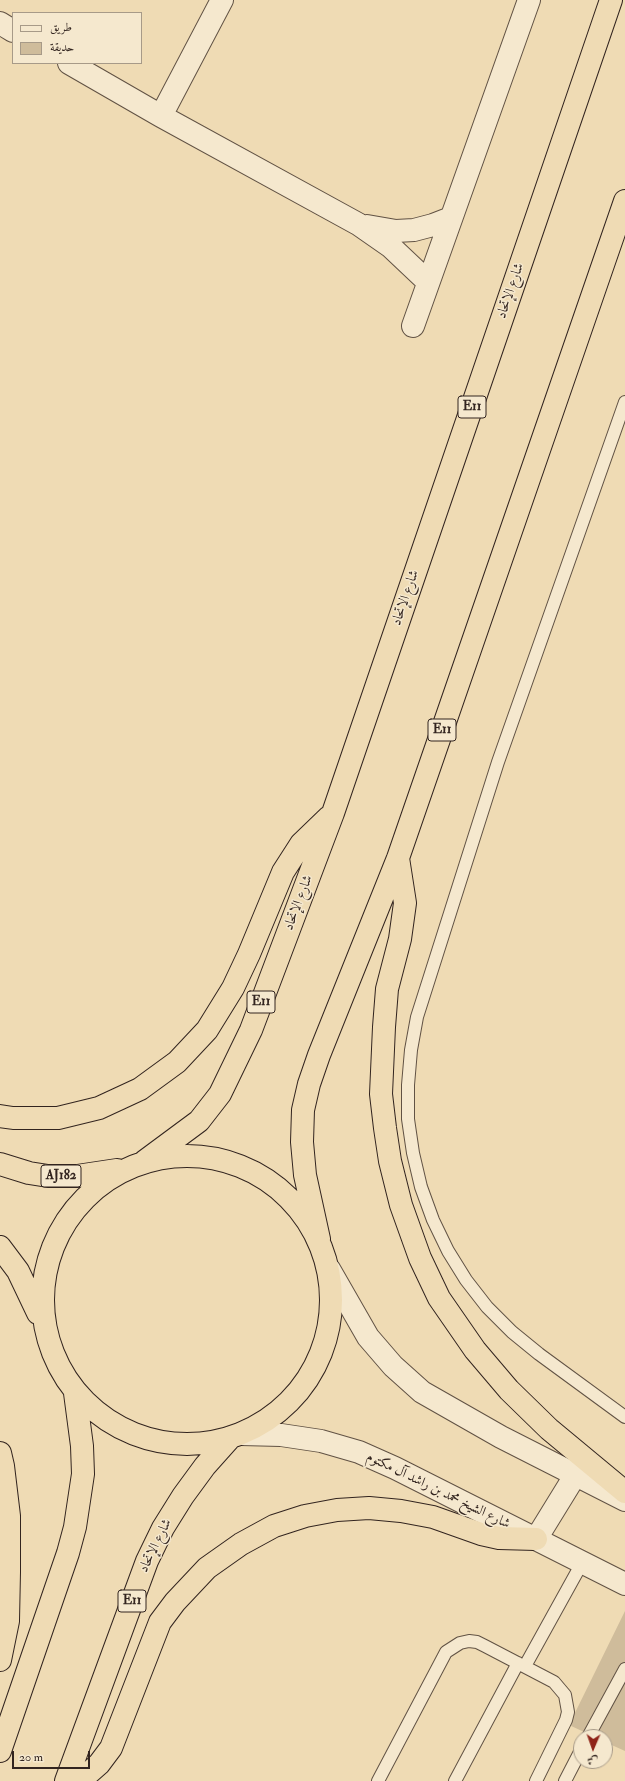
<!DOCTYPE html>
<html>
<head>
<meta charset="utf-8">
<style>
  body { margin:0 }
  #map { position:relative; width:625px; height:1781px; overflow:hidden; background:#efdbb4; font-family:"IM FELL Double Pica",Amiri,serif }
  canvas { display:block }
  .legend { position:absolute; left:12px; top:12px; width:130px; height:52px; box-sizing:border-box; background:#f5e8ce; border:1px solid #a79a88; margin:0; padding:5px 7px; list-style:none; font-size:12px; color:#32241f }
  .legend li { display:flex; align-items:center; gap:8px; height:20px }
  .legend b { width:20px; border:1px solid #a79a88 }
  .north { position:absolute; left:573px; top:1729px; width:40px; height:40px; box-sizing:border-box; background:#f5e8ce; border:1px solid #a79a88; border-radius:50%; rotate:182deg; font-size:11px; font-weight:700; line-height:16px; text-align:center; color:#32241f }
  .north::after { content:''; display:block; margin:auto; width:14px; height:18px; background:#8f2418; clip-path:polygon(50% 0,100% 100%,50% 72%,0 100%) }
  .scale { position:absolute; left:12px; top:1751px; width:78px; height:18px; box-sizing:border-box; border:2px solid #32241f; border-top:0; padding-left:5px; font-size:12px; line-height:14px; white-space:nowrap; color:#32241f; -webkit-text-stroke:3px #f5e8ce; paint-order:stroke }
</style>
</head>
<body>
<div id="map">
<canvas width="625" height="1781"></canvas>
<ul class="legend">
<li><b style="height:5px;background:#f5e8ce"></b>طريق</li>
<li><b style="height:11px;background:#cfbc9b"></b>حديقة</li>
</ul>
<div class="north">ش</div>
<div class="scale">20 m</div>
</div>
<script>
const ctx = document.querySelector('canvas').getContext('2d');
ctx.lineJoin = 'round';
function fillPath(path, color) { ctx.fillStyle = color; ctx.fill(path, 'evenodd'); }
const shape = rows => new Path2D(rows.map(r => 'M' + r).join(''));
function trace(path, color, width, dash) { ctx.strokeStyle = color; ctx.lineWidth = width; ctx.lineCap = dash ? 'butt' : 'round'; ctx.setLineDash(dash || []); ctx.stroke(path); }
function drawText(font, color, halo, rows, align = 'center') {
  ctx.font = font + ' "IM FELL Double Pica",Amiri,serif'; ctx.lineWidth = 3; ctx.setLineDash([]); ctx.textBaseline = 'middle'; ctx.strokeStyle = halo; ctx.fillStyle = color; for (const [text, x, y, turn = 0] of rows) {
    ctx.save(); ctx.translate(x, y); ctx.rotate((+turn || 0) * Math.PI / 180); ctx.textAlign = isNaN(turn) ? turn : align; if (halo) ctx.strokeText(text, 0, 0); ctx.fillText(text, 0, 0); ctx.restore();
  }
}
const green = shape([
  [625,1611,625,1751,605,1742,605,1737,595,1737,569,1725]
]);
const lane = shape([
  [625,402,498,762,417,1017,411,1050,408,1085,408,1119,413,1153,421,1187,433,1220,448,1251,466,1280,487,1307,512,1332,539,1354,625,1417],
  [525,1666,582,1563],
  [588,1737,625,1669],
  [378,1781,446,1652,460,1643,469,1641,477,1642,485,1646,554,1682,565,1695,568,1712,566,1720,536,1781],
  [455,1781,518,1663],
  [565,1781,581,1750]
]);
const street = shape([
  [0,23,13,31],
  [69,63,161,116,358,224,391,247,428,282],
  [161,116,222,0],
  [367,226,396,231,414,230,433,225,451,218],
  [413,326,529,0],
  [329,1269,368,1337,393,1366,422,1392,501,1437,625,1500],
  [241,1434,281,1435,321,1441,359,1452,395,1468,625,1584],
  [536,1539,576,1474]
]);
const highway = shape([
  [398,858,405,903,400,939,387,989,384,1027,381,1094,385,1128,390,1161,401,1205,420,1258,439,1298,475,1350,509,1390,549,1429,625,1492],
  [0,1116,13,1118,58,1118,99,1108,140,1089,177,1062,207,1030,233,988,249,954,283,872,301,844,329,817],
  '43 1300a144 144 0 1 1 288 0a144 144 0 1 1-288 0Z',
  [145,1161,199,1121,220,1094,251,1030,333,813,611,0],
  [0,1164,29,1173,48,1176,77,1176,117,1170],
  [319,1239,305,1175,302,1142,303,1110,309,1084,319,1055,398,858,625,201],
  [0,1247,18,1271,38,1313],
  [0,1453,3,1466,9,1516,9,1572,8,1621,0,1660],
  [0,1751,68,1553,75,1527,83,1474,82,1446,75,1393],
  [66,1781,147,1561,163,1528,183,1496,205,1466,230,1438],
  [76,1781,83,1778,99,1764,111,1748,160,1622,175,1602,207,1568,241,1544,274,1526,305,1516,337,1510,369,1508,401,1511,433,1517,481,1534,499,1538,536,1539]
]);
const shields = [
  [472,407,28],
  [442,730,28],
  [261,1002,28],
  [61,1176,40],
  [132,1601,28]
];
const shieldNames = [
  ["E11",472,407],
  ["E11",442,730],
  ["E11",261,1002],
  ["AJ182",61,1176],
  ["E11",132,1601]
];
const streetNames = [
  ["شارع الإتحاد",511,291,-71],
  ["شارع الإتحاد",406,598,-71],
  ["شارع الإتحاد",299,903,-69],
  ["شارع الشيخ محمد بن راشد آل مكتوم",438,1491,26],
  ["شارع الإتحاد",156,1546,-64]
];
fillPath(green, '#cfbc9b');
trace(lane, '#615244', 14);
trace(street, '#615244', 24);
trace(highway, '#32241f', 24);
trace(lane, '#f5e8ce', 12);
trace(street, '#f5e8ce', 22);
trace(highway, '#efdbb4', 22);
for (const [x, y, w] of shields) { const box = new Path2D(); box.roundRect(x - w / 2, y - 11, w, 22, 3); ctx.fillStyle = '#f5e8ce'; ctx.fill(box); trace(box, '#32241f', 1); }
drawText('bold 13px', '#32241f', null, shieldNames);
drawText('14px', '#32241f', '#f5e8ce', streetNames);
</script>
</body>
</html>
